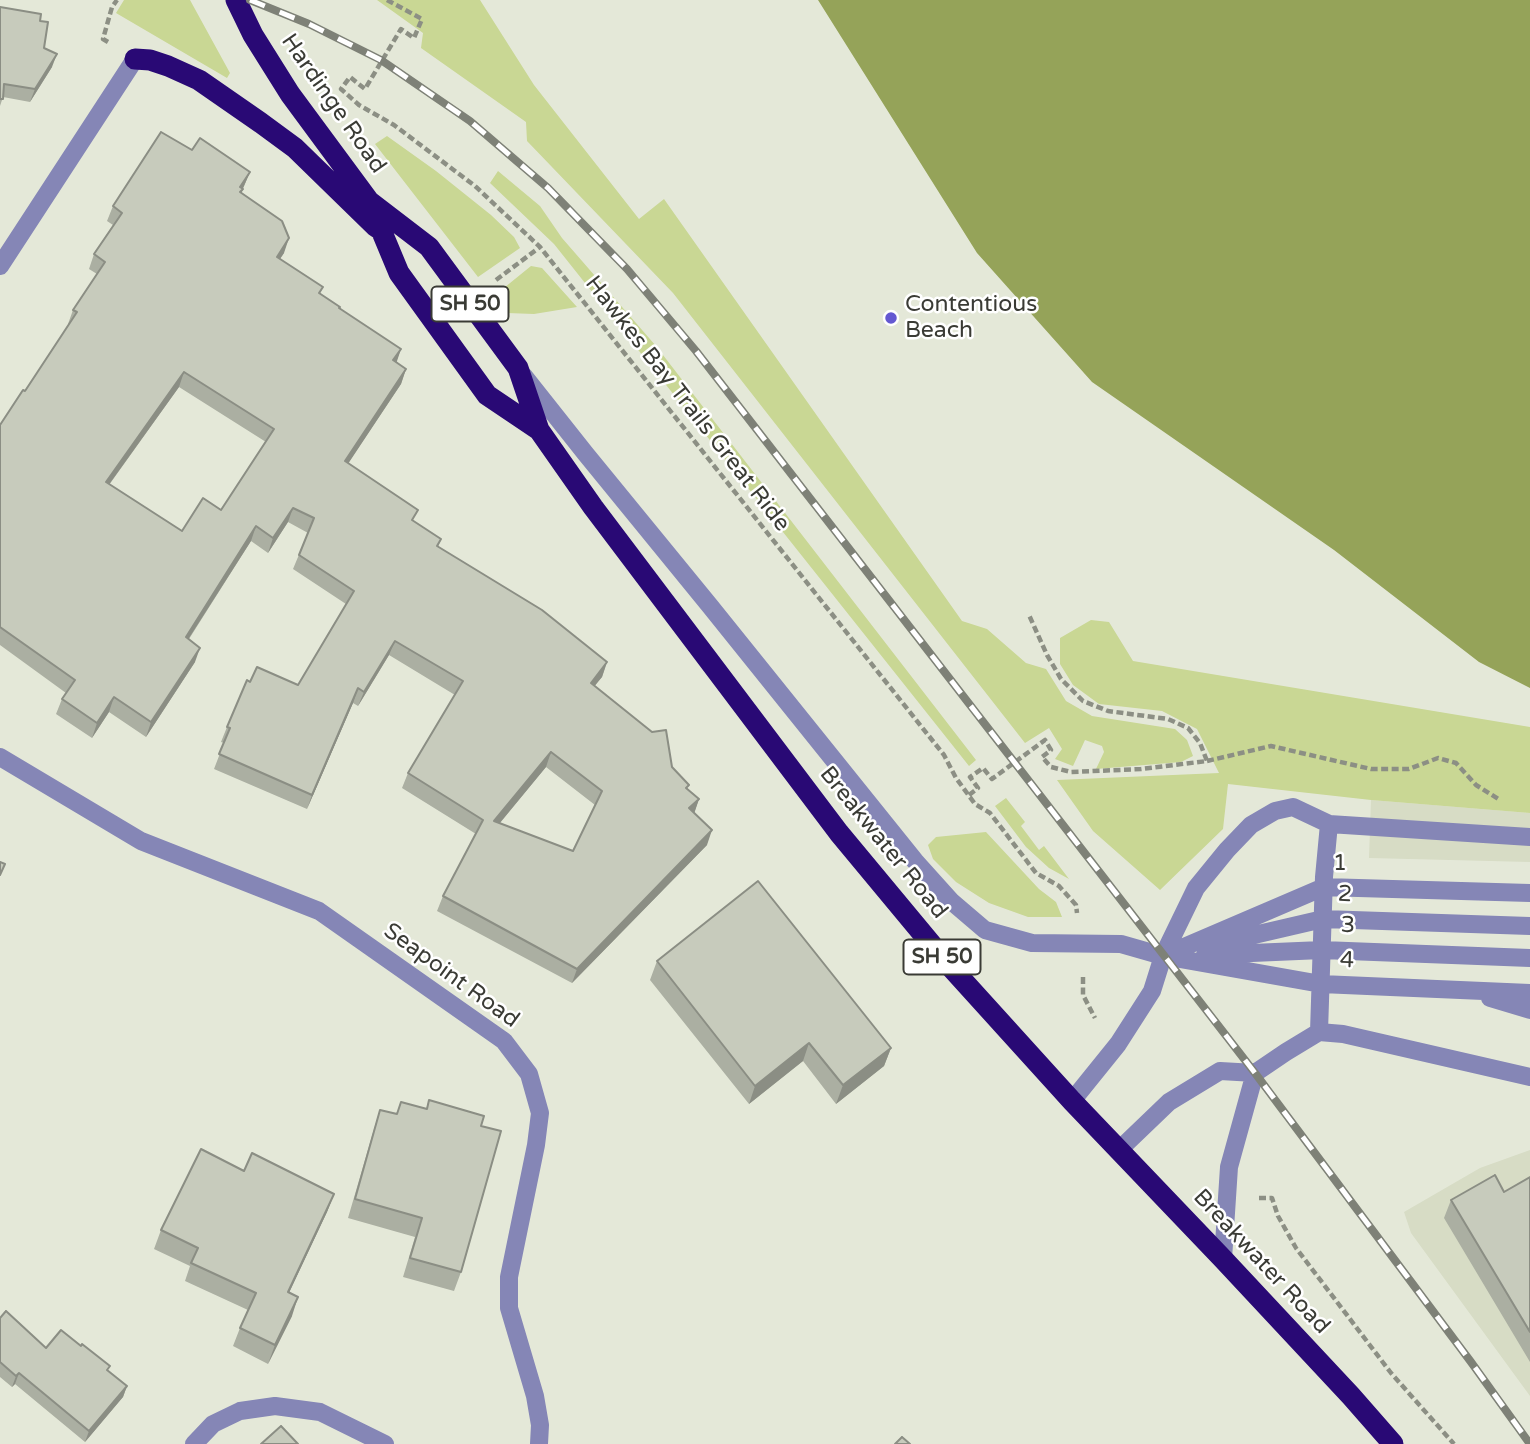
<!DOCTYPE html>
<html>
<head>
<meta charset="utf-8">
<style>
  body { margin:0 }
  canvas { display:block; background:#e4e8d8 }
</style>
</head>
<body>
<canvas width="1530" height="1444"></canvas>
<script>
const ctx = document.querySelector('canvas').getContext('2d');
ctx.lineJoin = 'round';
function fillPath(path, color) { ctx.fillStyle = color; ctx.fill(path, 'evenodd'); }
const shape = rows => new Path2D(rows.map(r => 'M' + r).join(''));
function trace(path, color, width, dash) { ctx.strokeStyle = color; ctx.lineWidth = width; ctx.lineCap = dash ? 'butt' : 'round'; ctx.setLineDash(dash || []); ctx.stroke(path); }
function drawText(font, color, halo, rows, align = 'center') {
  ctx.font = font + ' "Varela Round",sans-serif'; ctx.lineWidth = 5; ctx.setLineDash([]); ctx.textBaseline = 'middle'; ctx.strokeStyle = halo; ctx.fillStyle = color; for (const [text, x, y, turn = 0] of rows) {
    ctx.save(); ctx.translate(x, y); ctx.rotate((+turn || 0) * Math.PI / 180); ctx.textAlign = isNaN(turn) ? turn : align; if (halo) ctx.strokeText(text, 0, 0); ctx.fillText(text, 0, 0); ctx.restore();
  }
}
const built = shape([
  [1371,800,1530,813,1530,862,1369,858],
  [1530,1150,1530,1396,1411,1233,1404,1212,1480,1168]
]);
const green = shape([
  [124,0,190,0,230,73,227,78,116,13],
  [377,0,480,0,534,85,639,219,664,199,962,621,987,629,1026,663,1046,669,1066,701,1092,716,1175,729,1187,740,1193,756,1181,762,1096,769,1104,752,1102,746,1085,740,1073,766,1055,759,1062,749,1049,728,1025,743,673,293,527,141,526,122,421,48,423,33],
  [387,136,436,171,491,215,514,237,520,248,478,277,375,144],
  [498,171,540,206,562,238,656,346,976,760,969,766,554,244,490,183],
  [531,266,542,268,577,307,534,314,507,313,494,296],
  [1091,620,1109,622,1133,661,1530,727,1530,813,1371,800,1228,784,1223,829,1160,890,1093,831,1057,780,1219,773,1197,729,1162,711,1099,704,1073,685,1060,664,1060,638],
  [1006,798,1025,822,1021,826,1039,850,1044,846,1069,879,1049,868,1026,847,995,806],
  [986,832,1039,889,1056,902,1062,917,1028,917,989,903,956,882,933,859,928,845,936,837]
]);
const water = shape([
  [818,0,1530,0,1530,688,1479,662,1334,550,1092,382,977,253]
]);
const path = shape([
  [387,0,422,19,414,38,401,29,365,89,350,77,341,89,359,105,394,125,475,186,540,247,944,755,956,778,975,804,990,813,1036,873,1059,886,1076,905,1077,913],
  [108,42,103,39,112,7,117,0],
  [496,280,540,247],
  [1207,761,1271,746,1371,769,1409,769,1438,758,1456,763,1476,785,1500,800],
  [969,795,978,788,970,777,983,768,992,779,1045,740,1051,750,1042,757,1051,767,1071,772,1141,769,1207,761,1200,743,1188,728,1168,719,1108,711,1083,701,1061,679,1047,655,1029,615],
  [1083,977,1083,995,1095,1018],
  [1259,1198,1272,1198,1278,1216,1296,1248,1391,1373,1454,1444]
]);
const minor = shape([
  [0,266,135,59],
  [524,376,585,453,710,606,915,861,951,901,985,930,1032,943,1121,944,1163,956,1321,984,1530,993],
  [0,757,141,841,319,911,504,1041,529,1074,540,1113,536,1145,509,1277,509,1308,535,1396,540,1425,539,1444],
  [1211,945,1323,919,1530,926],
  [1205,955,1322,950,1530,958],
  [1163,956,1324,887,1530,893],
  [1490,998,1530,1010],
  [1319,1032,1343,1034,1530,1077],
  [1072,1101,1118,1044,1152,991,1163,956,1196,888,1227,850,1251,825,1275,811,1293,807,1329,824,1530,837],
  [1119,1150,1169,1102,1220,1071,1255,1073],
  [1223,1259,1229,1167,1255,1073,1286,1052,1319,1032,1324,877,1329,824],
  [194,1444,213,1424,240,1411,275,1406,320,1412,385,1444]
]);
const highway = shape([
  [236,0,253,35,290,94,369,201,399,273,487,395,539,430],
  [135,59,150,60,168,66,199,80,261,123,295,148,376,227],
  [369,201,429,247,518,368,539,430,593,507,839,833,947,963,1072,1101,1223,1259,1351,1396,1393,1444]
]);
const rail = shape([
  [250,0,309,24,381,60,470,121,548,188,627,269,696,351,1255,1073,1471,1362,1530,1444]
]);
const wall = shape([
  [0,7,40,21,44,48,52,67,30,102,3,97,0,106],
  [192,150,250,172,241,193,284,253,280,259,323,287,320,294,339,308,401,349,396,362,406,369,401,384,348,463,414,522,441,539,438,547,607,662,602,677,594,686,672,767,688,789,699,799,694,813,707,845,572,983,437,911,443,896,476,834,402,788,408,773,455,695,389,655,358,706,353,703,307,809,214,769,224,743,221,742,227,727,250,682,298,685,346,604,293,569,308,533,288,522,268,553,251,541,189,639,195,662,146,737,109,712,92,738,56,714,62,699,66,693,0,645,0,425,25,391,69,325,68,324,73,310,97,274,89,269,94,254,113,225,107,221,113,206],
  [179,387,266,442,221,510,182,531,109,485],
  [546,767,595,805,573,851,500,823],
  [657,961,891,1048,884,1066,836,1104,803,1061,749,1104,650,980],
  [429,1100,481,1126,461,1272,454,1291,403,1277,415,1237,348,1218,374,1129,380,1110,397,1114,401,1102,426,1109],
  [244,1171,334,1194,327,1212,289,1292,292,1316,268,1364,233,1346,240,1328,248,1310,185,1281,190,1266,154,1249,161,1230],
  [1530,1177,1530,1362,1444,1218,1451,1200,1504,1192],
  [0,1318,46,1348,108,1371,127,1386,123,1397,85,1442,15,1384,12,1387,0,1377]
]);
const shadedWall = shape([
  [57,54,52,67,30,102,35,89],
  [250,172,244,186,241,192,243,189,238,203,240,187],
  [289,238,284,253,271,272,277,257],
  [401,349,396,364,393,360],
  [406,369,401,384,340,476,345,461],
  [184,372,179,387,100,497,106,482],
  [293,508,288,522,268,553,273,538],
  [256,526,251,541,180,652,186,637],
  [395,641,389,655,358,706,364,692],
  [200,648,195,662,146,737,151,722],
  [607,662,602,677,585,698,591,683],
  [358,688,353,703,307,809,312,795],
  [114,697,109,712,92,738,97,723],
  [551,752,546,767,489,836,494,821],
  [699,799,694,814,689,808],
  [712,830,707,845,572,983,577,969],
  [809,1043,803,1061,749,1104,755,1086],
  [891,1048,884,1066,836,1104,843,1085],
  [334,1194,327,1212,281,1310,288,1292],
  [298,1297,292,1316,268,1364,275,1345],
  [19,1373,15,1384,12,1387,16,1376],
  [127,1386,123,1397,85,1442,89,1431]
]);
const building = shape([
  [0,7,41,14,40,21,48,22,44,48,57,54,35,89,4,84,3,99,0,99,0,7],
  [161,132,192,150,200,138,250,172,240,187,243,189,240,192,282,221,289,238,277,257,323,287,319,293,340,307,339,308,401,349,393,360,406,369,345,461,418,510,412,520,441,539,437,546,542,610,607,662,591,683,652,732,666,730,672,767,689,785,686,788,699,799,689,808,712,830,577,969,443,896,483,820,408,773,463,681,395,641,364,692,358,688,312,795,219,754,230,728,227,727,247,680,250,682,257,667,298,685,354,591,299,555,314,518,293,508,273,538,256,526,186,637,200,648,151,722,114,697,97,723,62,699,75,680,0,627,0,425,23,390,25,391,77,312,73,310,105,262,94,254,122,213,113,206,161,132],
  [184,372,274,429,221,510,203,498,182,531,106,482,184,372],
  [551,752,602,791,573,851,494,821,551,752],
  [0,862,5,864,0,875,0,862],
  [758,881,891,1048,843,1085,809,1043,755,1086,657,961,758,881],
  [429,1100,484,1116,481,1126,501,1131,461,1272,410,1258,422,1218,355,1199,380,1110,397,1114,401,1102,427,1109,429,1100],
  [201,1149,244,1171,252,1153,334,1194,288,1292,298,1297,275,1345,240,1328,256,1293,191,1263,198,1248,161,1230,201,1149],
  [1495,1175,1504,1192,1530,1177,1530,1332,1451,1200,1495,1175],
  [6,1311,46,1348,61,1330,81,1346,82,1344,110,1366,107,1370,127,1386,89,1431,19,1373,16,1376,0,1362,0,1318,6,1311],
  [281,1426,298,1444,261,1444,281,1426],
  [902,1437,910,1444,895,1444,902,1437]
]);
const markers = [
  [891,318,7,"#6458d1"]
];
const shields = [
  [470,304,77],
  [942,957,77]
];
const shieldNames = [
  ["SH 50",470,304],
  ["SH 50",942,957]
];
const streetNames = [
  ["Hardinge Road",333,104,55],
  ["Hawkes Bay Trails Great Ride",687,404,52],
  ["Breakwater Road",883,843,51],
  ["1",1340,864],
  ["2",1345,895,2],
  ["3",1348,926,2],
  ["4",1347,961,2],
  ["Seapoint Road",451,976,36],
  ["Breakwater Road",1261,1262,47]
];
const poiNames = [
  ["Contentious",905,305],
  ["Beach",905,331]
];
fillPath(built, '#d7dcc5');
fillPath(green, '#c9d794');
fillPath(water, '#95a359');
trace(path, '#8c8f84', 4.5, [7, 3.5]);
trace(minor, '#8586b6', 18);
trace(highway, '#290975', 21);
trace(rail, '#7e8177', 8);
trace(rail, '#fff', 5, [16]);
fillPath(wall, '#abafa2');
fillPath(shadedWall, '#8b8e84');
fillPath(building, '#c7cbbc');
trace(building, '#8b8e84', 2);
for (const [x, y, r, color] of markers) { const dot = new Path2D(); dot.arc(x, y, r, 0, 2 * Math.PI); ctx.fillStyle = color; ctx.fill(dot); trace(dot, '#fff', 2.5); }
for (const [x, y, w] of shields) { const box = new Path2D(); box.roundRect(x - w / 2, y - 17.5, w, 35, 5); ctx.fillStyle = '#fff'; ctx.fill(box); trace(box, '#3a3b35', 2); }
drawText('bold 21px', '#3a3b35', null, shieldNames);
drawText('23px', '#3a3b35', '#fff', streetNames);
drawText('23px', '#3a3b35', '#fff', poiNames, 'left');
</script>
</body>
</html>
